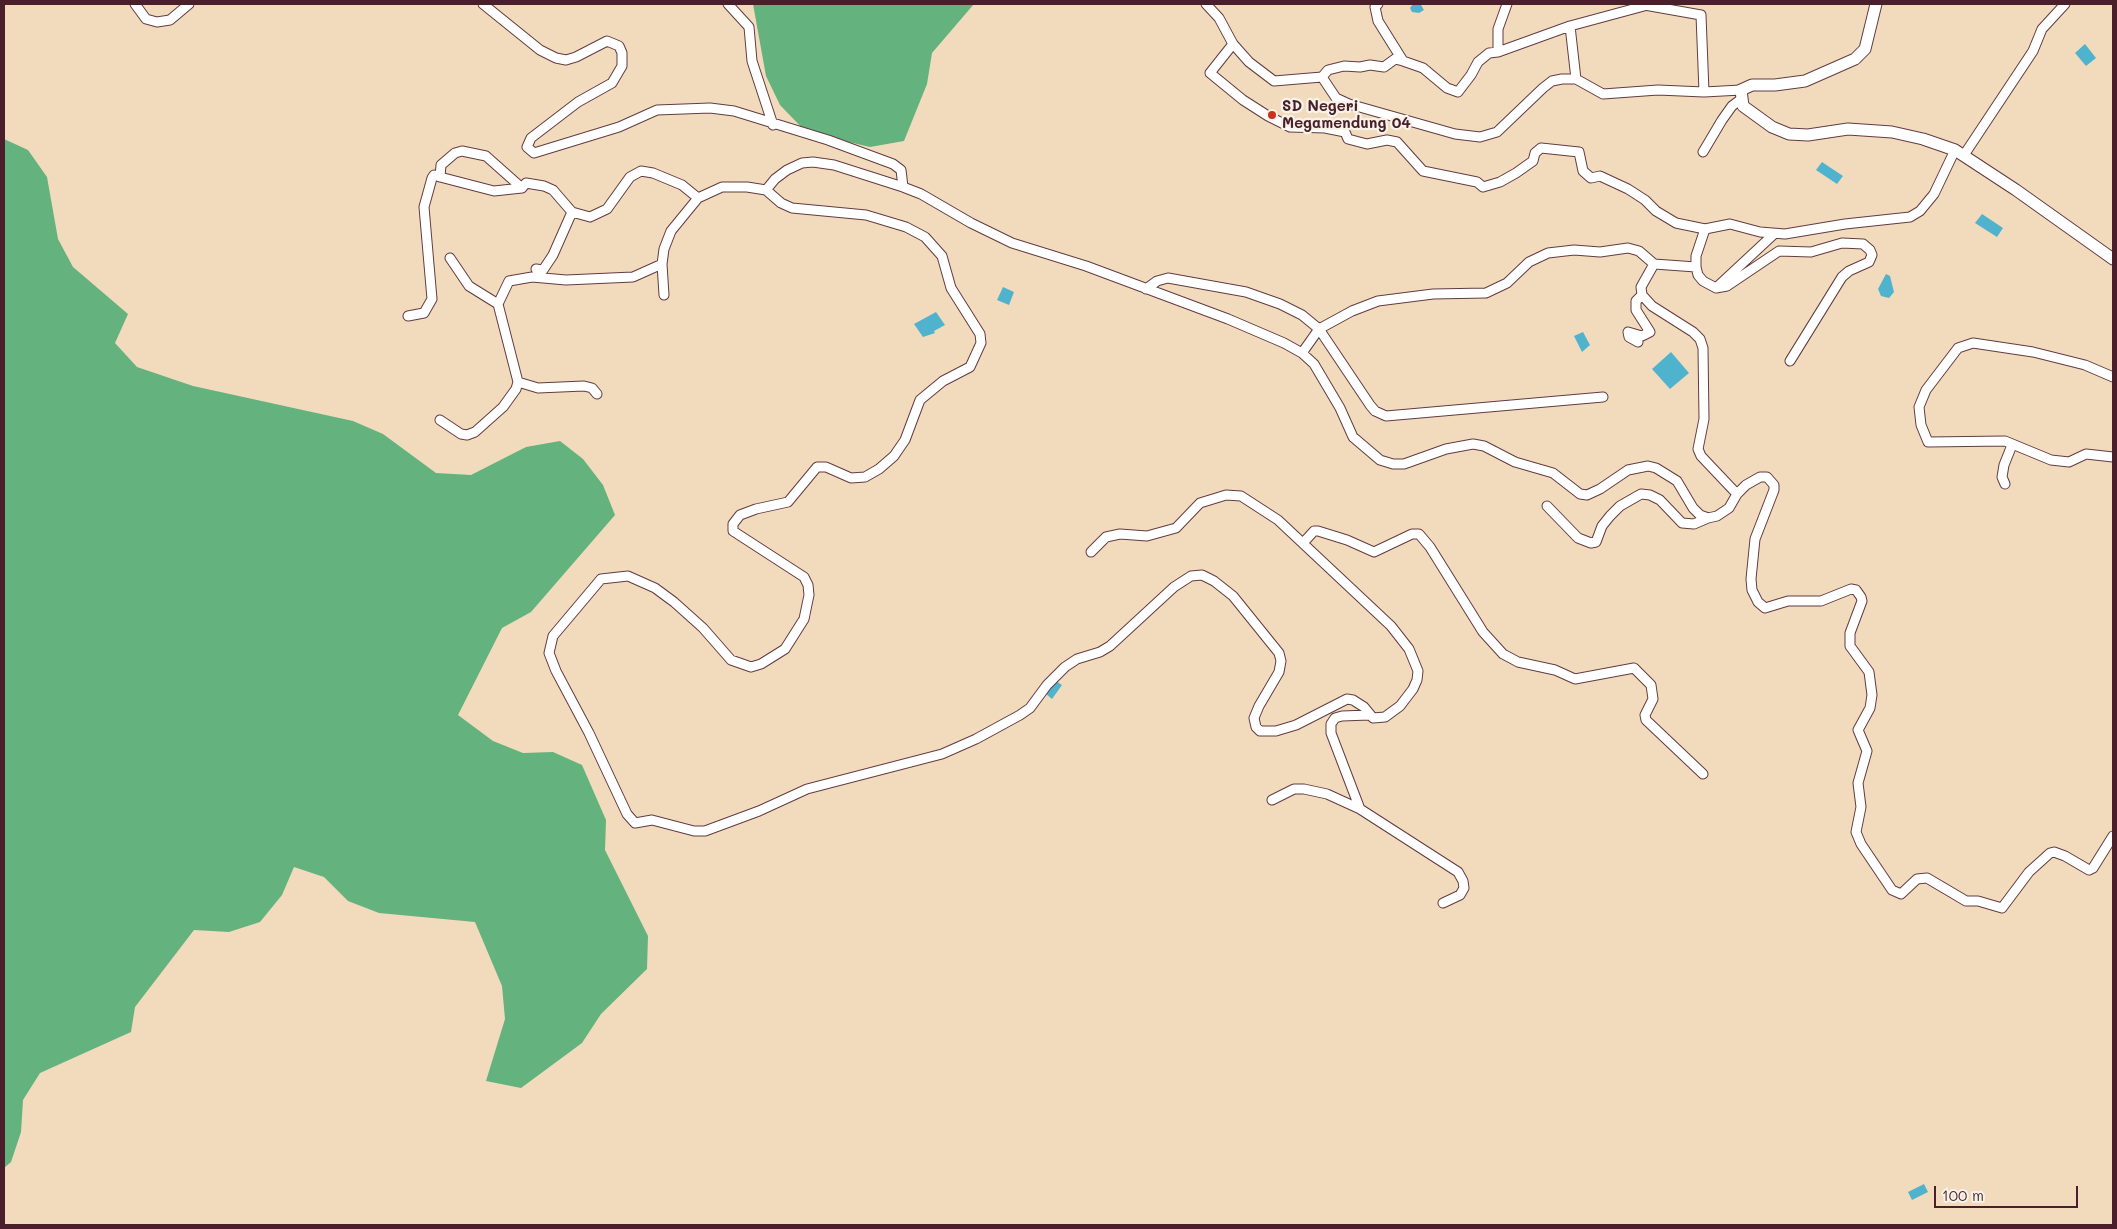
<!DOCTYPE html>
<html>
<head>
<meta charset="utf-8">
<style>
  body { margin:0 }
  #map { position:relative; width:2117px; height:1229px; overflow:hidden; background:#f2dbbc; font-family:Mali,sans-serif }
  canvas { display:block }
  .frame { position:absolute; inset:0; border:5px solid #4a1f2b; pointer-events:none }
  .scale { position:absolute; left:1934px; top:1186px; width:144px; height:22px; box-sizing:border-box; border:2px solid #4a1f2b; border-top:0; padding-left:6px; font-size:15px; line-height:18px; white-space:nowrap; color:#4a1f2b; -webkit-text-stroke:4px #f7f3e8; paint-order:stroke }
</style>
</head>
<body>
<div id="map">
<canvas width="2117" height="1229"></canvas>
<div class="frame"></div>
<div class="scale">100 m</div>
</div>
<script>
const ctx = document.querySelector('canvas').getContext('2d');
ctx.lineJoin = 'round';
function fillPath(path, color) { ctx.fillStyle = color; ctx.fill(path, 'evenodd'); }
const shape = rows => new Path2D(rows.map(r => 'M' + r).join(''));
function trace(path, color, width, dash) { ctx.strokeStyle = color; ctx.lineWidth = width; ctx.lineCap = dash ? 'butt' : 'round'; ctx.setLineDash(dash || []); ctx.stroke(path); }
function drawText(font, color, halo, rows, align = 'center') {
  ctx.font = font + ' Mali,sans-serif'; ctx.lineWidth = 4.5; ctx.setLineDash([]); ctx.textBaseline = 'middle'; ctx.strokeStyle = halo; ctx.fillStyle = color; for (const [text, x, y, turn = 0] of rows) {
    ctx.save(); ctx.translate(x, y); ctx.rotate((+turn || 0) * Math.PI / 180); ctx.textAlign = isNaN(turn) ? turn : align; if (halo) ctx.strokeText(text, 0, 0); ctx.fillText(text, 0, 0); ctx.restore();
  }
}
const forest = shape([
  [753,4,974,4,932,53,927,84,904,141,870,147,806,132,780,105,766,76],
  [4,139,28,150,47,177,58,239,73,267,128,314,115,343,137,367,193,386,353,421,383,434,436,473,471,475,526,447,560,441,583,459,603,485,615,515,531,612,502,628,458,715,493,741,523,753,553,752,582,765,606,820,605,850,648,936,647,969,601,1014,582,1043,521,1088,486,1081,505,1019,502,986,475,922,379,913,348,901,324,877,294,867,282,895,260,922,229,932,194,930,135,1007,131,1032,40,1073,23,1100,21,1132,11,1162,4,1168]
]);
const water = shape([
  [1413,4,1421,5,1424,10,1419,13,1412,12,1410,8],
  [2085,44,2096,58,2086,66,2075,53],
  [1822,162,1843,176,1837,184,1816,170],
  [1982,214,2003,228,1997,237,1975,223],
  [1886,274,1890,276,1894,292,1889,298,1881,296,1878,289],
  [1003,287,1014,292,1009,305,997,300],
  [936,312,945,325,934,331,935,333,923,337,914,324],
  [1583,332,1590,345,1582,352,1574,336],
  [1671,352,1689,373,1670,389,1652,369],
  [1056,681,1062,685,1052,699,1046,694],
  [1924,1184,1928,1192,1912,1200,1908,1192]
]);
const minor = shape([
  [135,4,146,19,157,22,170,20,189,4],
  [483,4,540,50,556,58,566,60,576,57,607,41,619,46,622,53,622,66,612,83,578,102,531,138,527,147,534,153,619,127,657,110,710,108,734,111,828,140,893,164,901,170,903,187,921,194,971,223,1012,243,1086,266,1228,319,1284,343,1302,353,1314,364,1340,408,1353,437,1380,460,1393,464,1404,464,1446,449,1473,444,1484,446,1515,462,1553,473,1580,494,1587,495,1600,489,1628,470,1648,466,1656,468,1677,481,1693,508,1700,515,1708,518,1717,516,1729,508,1737,494,1746,485,1760,477,1767,477,1774,485,1774,490,1755,539,1751,579,1752,590,1758,602,1765,608,1788,601,1821,601,1851,589,1856,590,1861,597,1862,601,1850,633,1850,646,1869,672,1872,695,1870,708,1858,730,1867,751,1858,783,1861,807,1856,832,1861,844,1892,890,1901,894,1917,879,1927,878,1966,901,1978,901,2002,908,2029,872,2050,853,2054,852,2065,856,2089,870,2093,868,2113,836],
  [728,4,749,27,752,61,773,125],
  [1206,4,1219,18,1233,44,1249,62,1274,81,1322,77,1328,70,1344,66,1360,67,1370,65,1384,67,1395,59,1403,61],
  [1378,4,1375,7,1378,21,1403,61,1423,68,1447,88,1458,92,1471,75,1478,62,1489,53,1498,52,1570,26,1644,6],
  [1639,4,1701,15,1704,92,1741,90],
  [1570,26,1576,79],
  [1233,44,1210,73,1243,100,1268,116,1290,127,1325,128,1345,132,1348,139,1367,144,1387,140,1397,142,1423,171,1477,182,1483,187,1500,182,1516,173,1533,161,1535,153,1541,148,1579,152,1583,171,1591,178,1600,176,1628,189,1645,200,1656,211,1676,223,1705,229],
  [1498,52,1498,29,1507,4],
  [1322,77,1336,98,1349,104,1455,134,1480,137,1497,132,1543,88,1552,81,1562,79,1576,79,1603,94,1658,90,1704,92],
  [1703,152,1722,120,1732,106,1740,100],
  [1964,155,2033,51,2042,29,2065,4],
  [440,177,494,191,522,188],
  [903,187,834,165,813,162,802,163,787,170,775,179,766,190,781,203,792,208,866,215,906,227,925,237,942,256,951,288,980,334,981,343,970,367,943,381,920,400,905,440,894,456,879,469,865,477,851,478,826,467,817,467,788,502,756,509,740,515,733,524,733,531,804,577,808,585,809,595,804,619,785,649,761,664,751,667,731,660,703,628,674,602,655,588,628,576,601,579,553,636,549,653,556,671,589,733,627,814,635,823,652,820,694,831,705,831,759,811,807,789,942,754,976,739,1020,715,1030,708,1047,685,1065,667,1077,659,1100,652,1110,646,1174,587,1191,576,1202,575,1214,581,1233,596,1279,653,1281,661,1279,672,1259,706,1254,718,1256,727,1260,731,1276,731,1296,725,1347,699,1353,700,1364,707,1373,718,1385,717,1400,706,1413,689,1417,680,1418,671,1409,649,1391,626,1278,520,1241,496,1226,495,1200,503,1176,528,1147,536,1120,534,1106,537,1091,552],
  [450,258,469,286,498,304],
  [1696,267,1654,264,1641,287,1642,295,1652,306,1693,332,1700,339,1703,348,1704,419,1698,449,1701,456,1737,494],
  [536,269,543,270,553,255,572,212],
  [1716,288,1774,234],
  [1146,289,1157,281,1168,278,1246,292,1280,304,1302,315,1319,329,1370,405,1375,411,1386,416,1603,397],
  [664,295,662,264,664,249,671,231,698,198],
  [408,316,424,313,432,299,424,207,432,178,434,175,440,177,441,165,455,153,462,151,486,156,522,188,526,183,544,186,553,190,572,212,590,217,607,209,630,177,641,171,653,173,682,185,698,198,722,187,747,187,766,190],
  [1638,342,1629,337,1628,332,1642,336,1650,332,1636,310,1636,301,1642,295],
  [1302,353,1319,329,1352,311,1378,301,1433,294,1486,293,1507,283,1529,262,1548,253,1574,250,1600,252,1628,248,1639,251,1654,264],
  [1790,361,1842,277,1849,271,1869,262,1872,255,1870,250,1863,244,1842,243,1811,252,1779,251,1727,286,1716,288,1703,281,1698,275,1696,267,1696,256,1705,229,1730,224,1760,232,1785,234,1845,224,1910,217,1920,211,1934,194,1955,150],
  [2113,377,2085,365,2033,352,1973,343,1958,348,1926,390,1919,407,1921,425,1928,442,2005,441,2051,460,2069,462,2086,454,2113,457],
  [518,382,538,388,584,386,592,388,597,394],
  [440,420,461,434,467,435,475,432,503,407,516,389,518,382,498,304,509,281,532,277,566,280,633,277,662,264],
  [2005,484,2002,477,2004,465,2012,445],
  [1547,506,1578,538,1591,543,1596,542,1602,526,1610,516,1620,506,1641,494,1650,495,1660,500,1682,523,1694,524,1708,518],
  [1303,543,1314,531,1318,531,1347,540,1374,552,1412,534,1419,534,1430,547,1483,632,1503,654,1518,662,1555,670,1575,679,1634,668,1651,685,1653,699,1645,715,1646,720,1703,774],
  [1272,800,1294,789,1304,789,1327,794,1360,809,1331,733,1331,724,1335,718,1342,716,1369,715],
  [1360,809,1458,872,1463,881,1464,888,1460,895,1443,903]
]);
const tertiary = shape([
  [1876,4,1865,49,1855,59,1805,81,1775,85,1752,85,1741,90,1743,106,1772,127,1789,134,1808,135,1848,129,1892,132,1923,139,1955,150,2016,190,2113,259]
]);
const markers = [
  [1272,115,5,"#c8321e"]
];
const poiNames = [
  ["SD Negeri",1282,106],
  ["Megamendung 04",1282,123]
];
fillPath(forest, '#64b27e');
fillPath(water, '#4fb3ce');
trace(minor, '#633b41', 11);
trace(tertiary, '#633b41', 13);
trace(minor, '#fff', 9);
trace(tertiary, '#fff', 11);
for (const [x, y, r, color] of markers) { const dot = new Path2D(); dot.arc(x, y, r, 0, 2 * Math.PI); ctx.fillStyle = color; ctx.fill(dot); trace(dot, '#f7f3e8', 2); }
drawText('bold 15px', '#4a1f2b', '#f7f3e8', poiNames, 'left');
</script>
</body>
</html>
